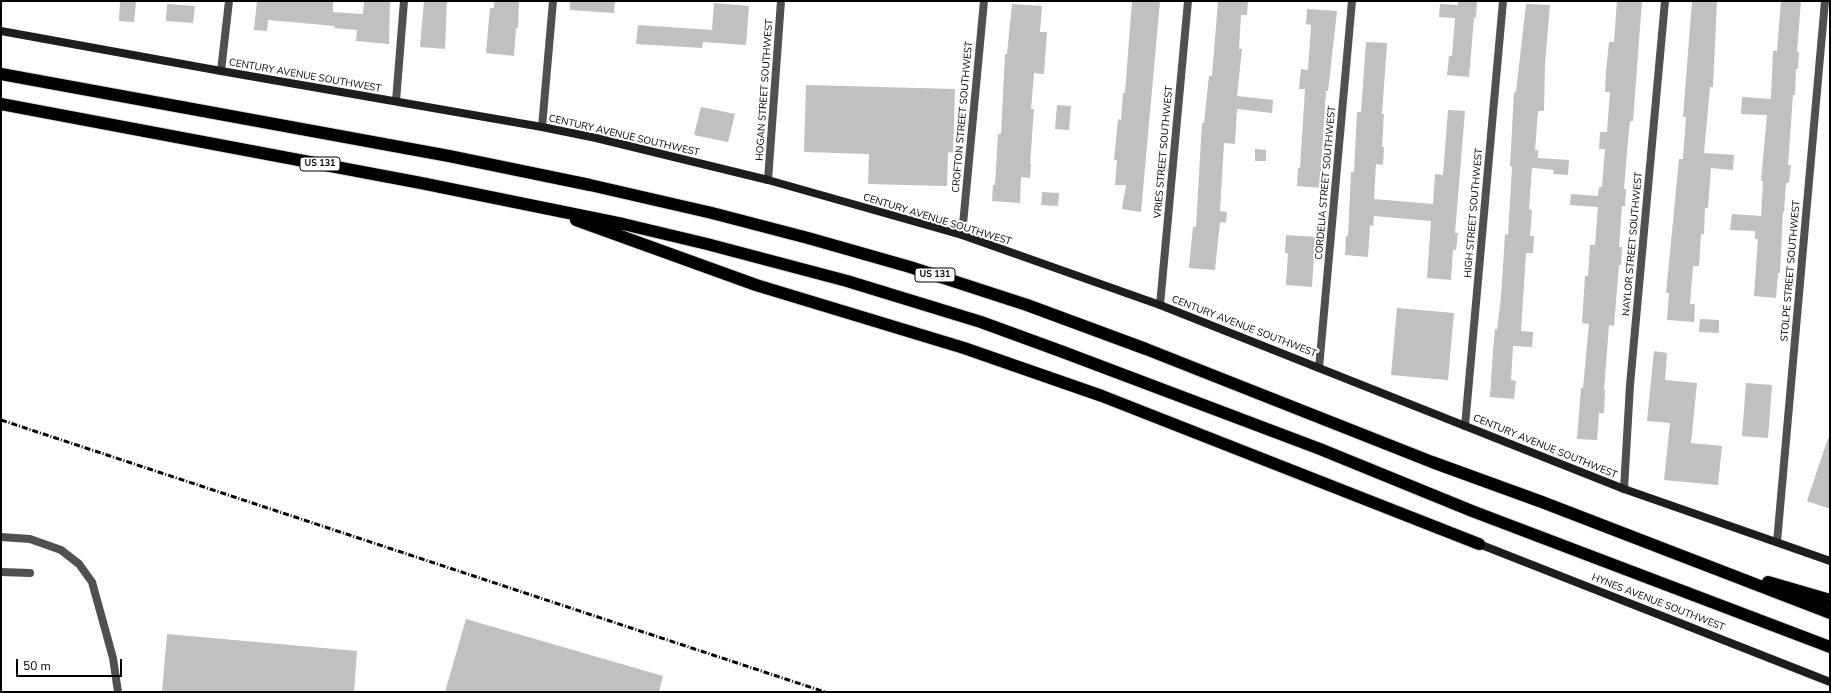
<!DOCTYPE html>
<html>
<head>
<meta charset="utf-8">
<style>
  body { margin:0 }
  #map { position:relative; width:1831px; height:693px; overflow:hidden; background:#fff; font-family:"Nunito Sans",sans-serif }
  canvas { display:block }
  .frame { position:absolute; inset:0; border:2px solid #000; pointer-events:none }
  .scale { position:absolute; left:16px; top:659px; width:106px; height:18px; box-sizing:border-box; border:2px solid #000; border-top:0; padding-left:5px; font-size:12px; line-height:14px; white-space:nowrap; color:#000; -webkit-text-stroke:3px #fff; paint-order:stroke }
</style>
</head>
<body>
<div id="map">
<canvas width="1831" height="693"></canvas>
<div class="frame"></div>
<div class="scale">50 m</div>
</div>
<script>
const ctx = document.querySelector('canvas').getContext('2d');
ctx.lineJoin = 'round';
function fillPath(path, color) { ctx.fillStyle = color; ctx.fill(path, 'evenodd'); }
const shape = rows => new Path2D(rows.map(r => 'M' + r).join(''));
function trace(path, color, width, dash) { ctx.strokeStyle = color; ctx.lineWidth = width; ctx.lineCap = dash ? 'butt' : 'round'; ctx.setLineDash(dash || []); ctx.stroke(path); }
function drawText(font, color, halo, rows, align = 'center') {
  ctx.font = font + ' "Nunito Sans",sans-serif'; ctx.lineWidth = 4; ctx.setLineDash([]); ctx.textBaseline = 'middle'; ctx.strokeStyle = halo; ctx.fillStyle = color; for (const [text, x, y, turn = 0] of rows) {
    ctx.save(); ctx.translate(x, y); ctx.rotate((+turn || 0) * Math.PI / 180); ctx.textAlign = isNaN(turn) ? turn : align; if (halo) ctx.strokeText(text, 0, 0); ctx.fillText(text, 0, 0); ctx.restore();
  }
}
const building = shape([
  [120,1,136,2,134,22,119,21],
  [257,1,333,1,333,12,363,14,364,1,390,1,389,44,356,41,357,30,334,28,335,26,268,20,267,31,254,30],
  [424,1,447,1,445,49,420,47],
  [494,1,519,1,518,29,516,28,514,56,486,53,490,8,494,8],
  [570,1,615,1,614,13,570,10],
  [1132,1,1160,1,1141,212,1122,209,1126,185,1115,185,1117,160,1114,160,1118,119,1121,120,1123,93,1125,93],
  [1218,1,1248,1,1247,15,1241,15,1239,49,1242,49,1237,96,1273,100,1272,113,1237,109,1235,144,1224,143,1220,211,1227,212,1226,223,1220,222,1215,270,1189,268,1193,227,1196,227,1202,123,1204,123,1209,76,1212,76],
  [1458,1,1477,1,1476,18,1474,17,1469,77,1447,75,1449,56,1452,56,1455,18,1439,17,1440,4,1458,5],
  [1617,1,1642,1,1633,121,1630,121,1627,151,1624,189,1626,189,1625,206,1622,206,1619,247,1622,247,1621,265,1619,265,1614,326,1609,325,1604,390,1605,390,1604,413,1599,413,1597,440,1577,439,1581,388,1583,388,1589,324,1582,323,1585,276,1588,276,1590,245,1595,245,1598,207,1570,205,1571,194,1598,196,1599,187,1602,187,1605,149,1599,149,1600,132,1607,132,1610,92,1605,92,1606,72,1609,42,1614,42],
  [1692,1,1717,1,1713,87,1710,87,1704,153,1734,155,1733,170,1711,168,1708,208,1705,208,1704,234,1701,234,1699,266,1693,266,1690,304,1695,304,1694,322,1667,320,1669,293,1666,293,1679,159,1683,159,1686,117,1683,117],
  [1781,1,1801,1,1797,52,1799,52,1798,69,1796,69,1795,95,1793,95,1788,165,1791,165,1789,183,1786,183,1784,212,1783,212,1780,273,1778,273,1776,298,1754,296,1758,239,1755,239,1755,231,1730,230,1732,214,1761,216,1763,181,1761,181,1767,115,1741,114,1742,97,1771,99,1773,51,1777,51],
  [714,3,749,6,746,45,703,42,702,48,636,44,638,25,712,30],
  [167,4,195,6,193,23,166,21],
  [1012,4,1042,6,1040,32,1047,32,1044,74,1034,73,1031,109,1034,109,1030,164,1031,164,1030,178,1021,177,1020,203,992,201,993,185,995,185,998,134,1001,134,1005,54,1007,54],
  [1526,4,1550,5,1545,63,1544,111,1538,111,1535,150,1538,150,1538,158,1569,160,1568,175,1553,174,1554,170,1532,168,1529,209,1532,210,1530,236,1534,236,1533,253,1526,253,1521,331,1533,332,1532,347,1513,346,1511,380,1516,381,1514,399,1490,397,1493,351,1495,329,1497,330,1501,297,1505,234,1508,235,1512,167,1510,166,1514,92,1516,92],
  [1307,9,1337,11,1328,91,1326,91,1321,169,1324,169,1322,188,1297,186,1298,168,1300,168,1305,89,1299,89,1301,69,1308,70,1311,25,1306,24],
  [1366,42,1387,43,1382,114,1384,114,1382,147,1384,147,1383,165,1376,164,1374,199,1433,204,1435,174,1443,175,1448,110,1465,111,1455,233,1458,233,1456,250,1453,250,1451,280,1427,278,1431,221,1374,216,1373,226,1370,225,1368,257,1345,255,1346,236,1348,236,1351,172,1354,172,1357,112,1361,112],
  [806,85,955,89,953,153,948,152,947,186,868,184,869,154,804,152],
  [1057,105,1071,106,1069,130,1055,129],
  [701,107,735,114,728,142,694,135],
  [1255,149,1266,150,1266,161,1255,161],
  [1042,192,1059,193,1058,206,1041,205],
  [1286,235,1318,237,1317,255,1314,255,1312,287,1286,285,1288,253,1285,253],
  [1397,308,1454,313,1448,380,1391,375],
  [1700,319,1719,320,1719,333,1699,332],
  [1654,351,1667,353,1665,380,1697,383,1691,443,1722,446,1718,485,1664,480,1670,423,1647,421],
  [1746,383,1772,385,1768,438,1742,436],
  [1828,438,1830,439,1830,509,1807,501],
  [466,619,663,676,659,692,445,692],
  [167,634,357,651,354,692,162,692]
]);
const street = shape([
  [221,71,229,1],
  [396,101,404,1],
  [542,127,553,1],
  [768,180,781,1],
  [962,235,984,1],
  [1160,305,1188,1],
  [1319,368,1352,1],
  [1465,426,1503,1],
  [1624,489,1630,385,1665,1],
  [1,537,30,539,61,550,79,564,92,582,113,658,118,692],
  [1777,542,1825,1],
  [1,572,30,573]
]);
const secondary = shape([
  [1,31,221,71,542,127,596,138,768,180,962,235,1160,305,1624,489,1830,561],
  [1479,544,1830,682]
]);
const highway = shape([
  [1,74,449,156,590,185,712,213,808,238,910,267,1027,305,1146,349,1432,462,1542,502,1830,613],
  [1,104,421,183,623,224,707,244,847,281,981,322,1063,352,1320,449,1472,511,1830,647],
  [576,220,756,285,964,348,1102,396,1479,544],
  [1768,582,1830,600]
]);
const rail = shape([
  [1,420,825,692]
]);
const shields = [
  [320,164,40],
  [935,275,40]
];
const shieldNames = [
  ["US 131",320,164],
  ["US 131",935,275]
];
const streetNames = [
  ["CENTURY AVENUE SOUTHWEST",305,76,10],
  ["HOGAN STREET SOUTHWEST",765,90,-86],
  ["CROFTON STREET SOUTHWEST",963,117,-85],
  ["CENTURY AVENUE SOUTHWEST",624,136,13],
  ["VRIES STREET SOUTHWEST",1164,152,-85],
  ["CORDELIA STREET SOUTHWEST",1326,183,-85],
  ["HIGH STREET SOUTHWEST",1474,213,-85],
  ["CENTURY AVENUE SOUTHWEST",937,220,17],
  ["NAYLOR STREET SOUTHWEST",1633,244,-85],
  ["STOLPE STREET SOUTHWEST",1791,271,-85],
  ["CENTURY AVENUE SOUTHWEST",1244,327,21],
  ["CENTURY AVENUE SOUTHWEST",1545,447,22],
  ["HYNES AVENUE SOUTHWEST",1658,603,21]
];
fillPath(building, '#c0c0c0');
trace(highway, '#dbdbdb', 14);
trace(street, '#505050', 8);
trace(secondary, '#1d1d1d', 8);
trace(highway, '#000', 12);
trace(rail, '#000', 3, [6, 2, 1, 2]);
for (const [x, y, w] of shields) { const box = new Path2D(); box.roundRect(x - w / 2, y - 7, w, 14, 3); ctx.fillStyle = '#fff'; ctx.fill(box); trace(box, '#000', 1); }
drawText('bold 9px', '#000', null, shieldNames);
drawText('10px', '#000', '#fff', streetNames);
</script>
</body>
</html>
